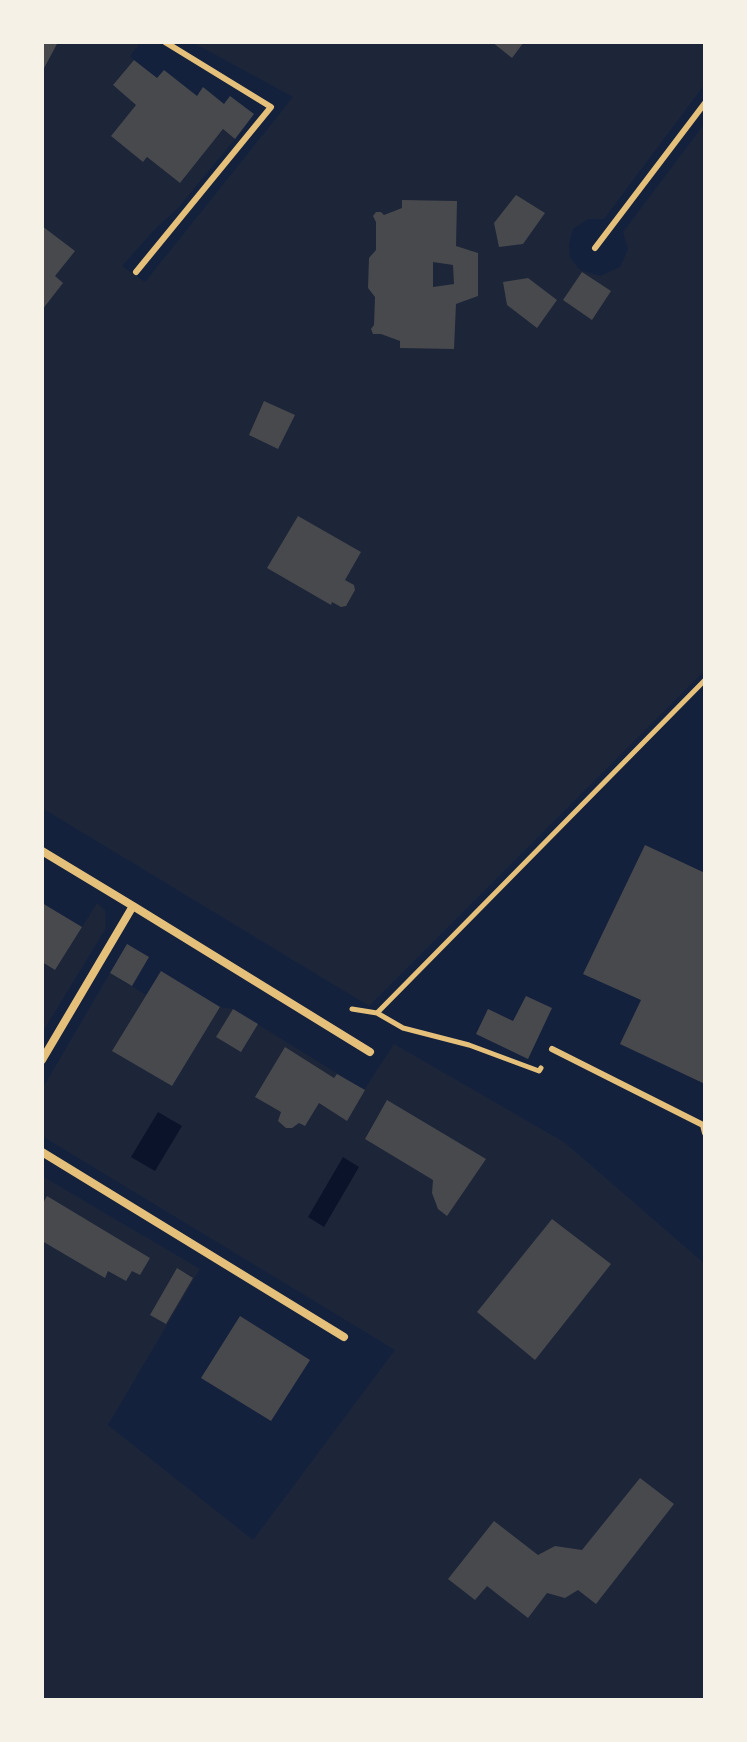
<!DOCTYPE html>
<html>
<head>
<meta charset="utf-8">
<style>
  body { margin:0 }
  #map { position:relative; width:747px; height:1742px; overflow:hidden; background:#14213d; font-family:Inter,sans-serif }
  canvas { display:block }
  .frame { position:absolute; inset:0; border:44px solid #f6f1e7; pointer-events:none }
</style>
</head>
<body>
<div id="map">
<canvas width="747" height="1742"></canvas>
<div class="frame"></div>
</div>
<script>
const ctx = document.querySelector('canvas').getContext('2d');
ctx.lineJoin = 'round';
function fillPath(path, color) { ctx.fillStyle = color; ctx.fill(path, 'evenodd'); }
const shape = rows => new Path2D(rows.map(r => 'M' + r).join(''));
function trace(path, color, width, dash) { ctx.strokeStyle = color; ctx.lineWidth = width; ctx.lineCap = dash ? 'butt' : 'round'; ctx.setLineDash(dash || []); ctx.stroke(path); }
const green = shape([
  [42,42,141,42,130,56,134,60,113,85,136,105,111,136,143,162,147,157,180,183,223,129,235,139,178,208,154,230,122,266,145,282,293,97,192,42,705,42,705,84,604,219,588,219,573,229,569,244,570,257,580,270,600,276,620,267,628,249,623,232,705,123,705,670,369,1006,42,808],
  [97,903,105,910,106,928,42,1033,42,962,55,970],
  [110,973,146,995,113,1051,172,1086,220,1007,233,1009,364,1090,394,1044,564,1142,705,1264,705,1700,42,1700,42,1176,200,1269,108,1425,253,1540,395,1350,42,1136,42,1089]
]);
const water = shape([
  [158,1112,182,1126,155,1171,131,1157],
  [343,1157,359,1167,324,1227,308,1217]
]);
const building = shape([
  [42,42,58,42,42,72],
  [492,42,524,42,512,58],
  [134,60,157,78,164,70,197,96,203,87,224,104,230,96,254,114,235,139,223,129,180,183,147,157,143,162,111,136,136,105,113,85],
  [516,195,545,213,523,244,499,247,494,223],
  [402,200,457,201,456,246,478,253,478,296,456,304,454,349,400,348,400,341,381,334,373,334,371,329,374,325,375,297,368,288,369,258,376,250,376,222,373,216,376,212,381,212,384,215,402,208],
  [433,262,453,265,454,284,433,287],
  [42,226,75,251,55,276,63,283,42,310],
  [582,272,611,291,592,320,563,300],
  [528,278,557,300,537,328,507,305,503,282],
  [264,401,295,415,278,449,249,435],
  [298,516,361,552,345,580,354,585,355,590,346,606,341,607,332,602,331,605,267,568],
  [645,845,705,873,705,1084,620,1044,641,1000,583,974],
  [42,903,82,927,55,970,42,962],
  [127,944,149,957,132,986,110,973],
  [161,971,220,1007,172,1086,112,1051],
  [526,996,552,1008,528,1059,476,1034,488,1009,513,1021],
  [233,1009,258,1024,241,1052,216,1037],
  [285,1047,334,1078,337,1074,365,1090,347,1121,319,1103,305,1126,299,1123,292,1128,286,1128,278,1121,281,1112,255,1097],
  [387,1100,486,1159,447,1216,438,1209,432,1193,433,1180,365,1139],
  [47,1196,150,1258,140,1275,132,1271,126,1281,108,1271,105,1278,42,1241,42,1205],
  [552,1219,611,1264,535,1360,477,1312],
  [177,1268,193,1278,166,1324,150,1315],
  [240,1316,310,1360,271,1421,201,1378],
  [640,1478,674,1504,596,1604,578,1590,565,1598,547,1593,528,1618,487,1586,475,1600,448,1579,494,1521,538,1555,555,1546,582,1550]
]);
const path = shape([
  [352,1009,377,1013,403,1028,469,1045,539,1071,541,1068],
  [377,1013,705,680]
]);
const service = shape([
  [595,248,705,103],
  [136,272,271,107,165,42],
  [552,1049,703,1125,705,1133]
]);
const minor = shape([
  [42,851,133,906,42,1060],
  [133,906,370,1052],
  [42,1152,344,1337]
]);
fillPath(green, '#1d2539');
fillPath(water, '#0b132b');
fillPath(building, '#48494c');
trace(path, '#e5c07b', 5);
trace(service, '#e5c07b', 6);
trace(minor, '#e5c07b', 8);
</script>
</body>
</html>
